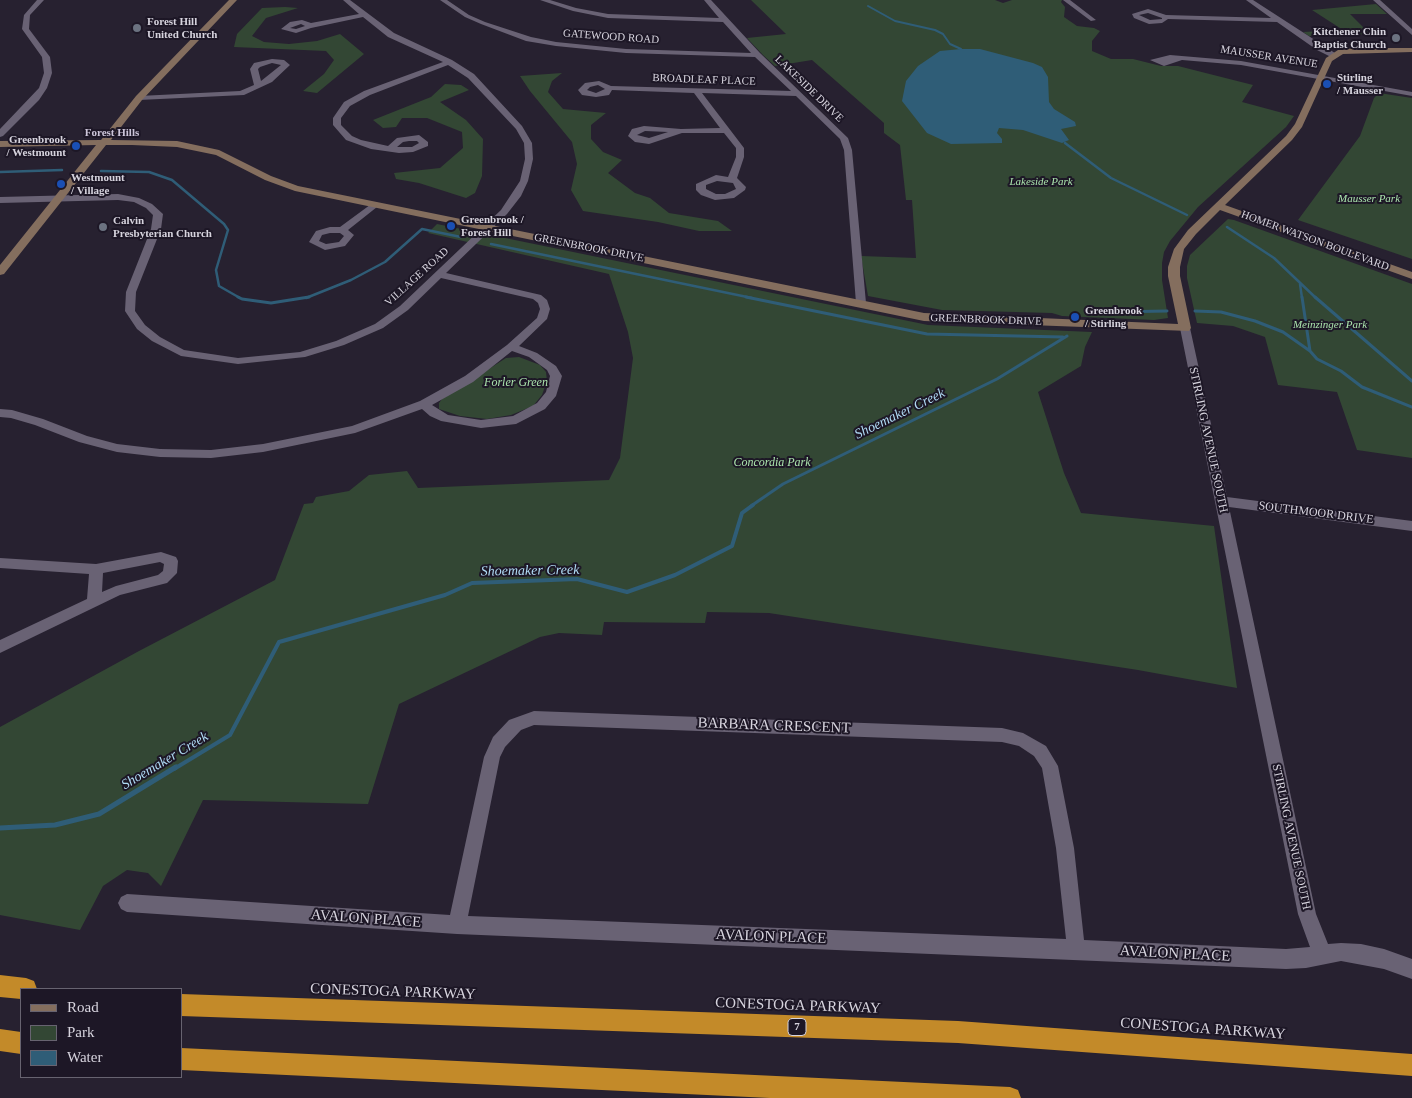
<!DOCTYPE html>
<html>
<head>
<meta charset="utf-8">
<style>
  body { margin:0 }
  #map { position:relative; width:1412px; height:1098px; overflow:hidden; background:#272130; font-family:"Times New Roman",serif }
  canvas { display:block }
  .legend { position:absolute; left:20px; top:988px; width:162px; height:90px; box-sizing:border-box; background:#1d1726; border:1px solid #676370; margin:0; padding:6px 9px; list-style:none; font-size:15px; color:#d7d4de }
  .legend li { display:flex; align-items:center; gap:10px; height:25px }
  .legend b { width:25px; border:1px solid #676370 }
</style>
</head>
<body>
<div id="map">
<canvas width="1412" height="1098"></canvas>
<ul class="legend">
<li><b style="height:6px;background:#846e5e"></b>Road</li>
<li><b style="height:14px;background:#334734"></b>Park</li>
<li><b style="height:14px;background:#2f5d77"></b>Water</li>
</ul>
</div>
<script>
const ctx = document.querySelector('canvas').getContext('2d');
ctx.lineJoin = 'round';
function fillPath(path, color) { ctx.fillStyle = color; ctx.fill(path, 'evenodd'); }
const shape = rows => new Path2D(rows.map(r => 'M' + r).join(''));
function trace(path, color, width, dash) { ctx.strokeStyle = color; ctx.lineWidth = width; ctx.lineCap = dash ? 'butt' : 'round'; ctx.setLineDash(dash || []); ctx.stroke(path); }
function drawText(font, color, halo, rows, align = 'center') {
  ctx.font = font + ' "Times New Roman",serif'; ctx.lineWidth = 4; ctx.setLineDash([]); ctx.textBaseline = 'middle'; ctx.strokeStyle = halo; ctx.fillStyle = color; for (const [text, x, y, turn = 0] of rows) {
    ctx.save(); ctx.translate(x, y); ctx.rotate((+turn || 0) * Math.PI / 180); ctx.textAlign = isNaN(turn) ? turn : align; if (halo) ctx.strokeText(text, 0, 0); ctx.fillText(text, 0, 0); ctx.restore();
  }
}
const green = shape([
  [751,0,995,0,1003,3,1012,0,1062,0,1061,2,1065,7,1064,17,1077,26,1094,28,1100,31,1092,41,1092,51,1111,59,1133,59,1161,66,1178,66,1253,85,1242,102,1294,116,1286,127,1198,207,1170,241,1164,252,1162,263,1162,280,1168,318,1154,320,1062,316,1052,313,942,310,868,296,861,256,916,258,912,200,906,200,900,145,884,133,884,123,812,60,775,66,763,55,747,38,786,34],
  [1376,4,1387,14,1350,14,1370,34,1309,36,1303,32,1343,30,1312,10],
  [285,7,298,8,266,18,252,36,264,42,289,44,317,41,340,34,364,54,317,93,303,91,324,74,334,60,326,51,234,47,237,34,262,8],
  [562,73,552,81,548,92,563,109,606,113,591,125,591,139,603,152,622,160,608,173,635,193,650,198,669,213,718,221,732,231,699,231,658,222,583,211,571,190,577,164,572,142,530,91,520,76],
  [445,84,461,85,469,90,440,102,466,120,483,139,482,176,475,193,466,198,419,183,396,179,394,173,440,168,463,148,462,132,427,118,402,118,396,127,383,128,373,120,431,97],
  [1379,93,1412,98,1412,259,1298,220,1360,136,1374,98],
  [1228,219,1234,220,1412,284,1412,458,1357,450,1337,392,1278,385,1265,337,1233,326,1197,323,1187,278,1187,266,1190,255],
  [437,224,928,325,1092,332,1085,347,1081,366,1038,392,1064,473,1081,513,1214,526,1237,688,1138,670,769,613,707,612,705,623,604,622,602,635,559,633,540,637,399,704,368,804,203,800,161,886,148,873,127,870,103,886,80,930,0,915,0,727,139,651,275,580,304,504,313,503,316,497,349,491,369,475,407,471,418,488,609,480,620,458,633,358,628,332,609,274,428,233],
  [519,357,540,365,546,372,547,381,542,395,533,406,511,415,487,419,460,416,439,409,439,403,442,399,506,358]
]);
const water = shape([
  [961,49,980,49,1033,63,1042,67,1048,77,1049,102,1054,109,1075,122,1076,126,1061,129,1069,140,1062,143,1023,130,999,128,997,133,1002,139,1002,143,951,144,927,133,902,101,906,81,918,66,940,51]
]);
const streamFar4 = shape([
  [868,6,895,21,935,30,943,34,950,44,961,49]
]);
const streamFar3 = shape([
  [1065,143,1111,178,1187,215],
  [101,171,149,172,172,180,224,224,228,230,216,270,219,286,240,298],
  [0,172,62,170],
  [1227,227,1274,258,1316,298],
  [491,244,752,298],
  [1300,284,1302,298],
  [306,298,351,280,385,262,422,229,461,237]
]);
const streamFar2 = shape([
  [238,297,242,299,271,303,309,297],
  [746,297,927,334,1063,337],
  [1302,297,1310,351],
  [1315,297,1412,381],
  [1195,311,1221,312,1255,321,1283,332,1310,351,1317,359,1341,371,1362,387,1412,407],
  [1111,312,1167,311],
  [751,506,783,484,997,379,1067,336]
]);
const streamFar1 = shape([
  [174,769,230,735,279,642,445,595,472,583,577,579,627,592,675,575,732,546,742,513,753,505]
]);
const stream = shape([
  [0,828,55,825,99,814,176,767]
]);
const street = shape([
  [37,0,44,0,30,15,29,29,50,57,52,73,47,88,39,100,3,136,0,137,0,129,39,88,44,73,42,57,22,29,24,15,37,0],
  [343,0,350,0,394,33,452,60,474,74,522,126,532,143,533,159,528,181,521,196,507,214,446,273,541,295,547,300,550,309,547,319,519,346,537,353,556,366,562,376,556,396,545,409,516,424,481,428,441,421,430,416,422,409,355,433,263,452,211,458,160,457,117,452,79,442,35,425,11,418,0,417,0,409,12,410,43,419,87,436,117,444,160,449,211,450,263,444,352,426,420,401,465,376,507,345,537,318,540,309,538,303,533,299,441,278,408,310,383,328,344,345,305,357,238,364,181,356,152,341,137,329,125,311,126,292,151,229,153,215,146,208,134,202,118,200,0,203,0,197,118,194,139,198,152,204,163,214,161,229,136,292,135,311,145,325,160,337,184,350,238,358,300,352,336,341,375,324,400,306,501,210,520,181,525,159,524,143,516,129,468,78,448,65,370,95,350,106,341,118,341,125,352,136,361,140,388,146,397,138,419,135,428,142,428,146,413,152,399,153,371,149,346,140,333,125,333,118,344,102,364,91,443,62,388,37,363,17,311,28,296,33,281,29,290,22,302,20,311,23,359,14,343,0],
  [301,24,305,26,296,29,290,28,301,24],
  [409,141,417,141,419,143,412,147,397,147,403,142,409,141],
  [512,351,529,357,547,370,550,376,546,392,537,403,513,416,481,420,448,415,432,405,473,382,512,351],
  [440,0,447,0,469,15,485,22,531,37,556,42,626,49,751,53,723,22,608,18,573,11,540,0,550,0,576,8,608,14,719,18,704,0,711,0,760,53,848,138,852,150,866,303,865,305,857,305,856,303,844,150,840,139,796,96,702,93,744,148,744,157,737,178,746,187,745,190,734,198,715,200,701,195,696,190,696,184,716,175,728,177,736,157,736,148,724,133,682,133,649,144,635,142,628,136,632,129,644,126,681,129,720,128,694,93,612,90,609,95,596,97,582,95,578,90,585,83,599,81,611,86,791,91,755,57,626,53,556,46,526,41,481,24,465,17,440,0],
  [598,85,605,89,596,93,587,90,590,87,598,85],
  [645,131,668,132,649,138,637,135,645,131],
  [717,181,733,183,736,189,725,194,716,194,706,189,706,185,717,181],
  [1063,0,1070,0,1096,20,1091,21,1063,0],
  [1246,0,1253,0,1338,55,1331,57,1317,50,1277,22,1168,19,1162,23,1149,24,1134,18,1132,14,1148,9,1166,15,1271,18,1246,0],
  [1148,13,1162,18,1162,19,1150,20,1139,15,1148,13],
  [1373,0,1380,0,1412,29,1412,35,1373,0],
  [1170,55,1241,61,1412,92,1412,96,1241,65,1182,60,1164,66,1150,60,1170,55],
  [272,59,284,60,290,65,272,82,244,95,139,100,135,98,139,96,240,91,254,85,250,69,254,63,272,59],
  [272,63,281,65,261,81,258,69,260,67,272,63],
  [374,202,379,205,377,207,348,230,354,235,345,246,325,250,309,242,316,231,330,227,340,227,374,202],
  [330,233,340,233,344,236,339,242,326,244,319,241,322,235,330,233],
  [1185,325,1190,328,1227,497,1412,521,1412,531,1229,507,1316,914,1328,944,1341,943,1361,944,1384,949,1412,959,1412,979,1384,969,1341,961,1306,968,1286,969,457,934,127,912,121,909,118,903,121,897,127,894,450,915,484,757,493,737,509,720,534,711,1002,728,1023,733,1046,746,1058,766,1074,848,1084,940,1286,949,1310,947,1298,914,1180,328,1185,325],
  [534,725,1002,742,1019,746,1034,756,1042,768,1056,848,1066,939,468,916,500,757,505,747,521,730,534,725],
  [161,552,176,557,178,561,177,573,167,583,120,595,0,653,0,640,87,599,89,574,0,568,0,558,96,564,161,552],
  [160,562,164,564,163,571,158,575,116,586,102,592,103,573,160,562]
]);
const secondary = shape([
  [229,0,237,0,142,100,111,140,177,141,219,150,271,176,298,186,924,313,1178,324,1168,276,1168,267,1174,249,1188,230,1286,136,1295,124,1326,58,1338,50,1354,48,1412,48,1412,52,1343,54,1332,61,1302,127,1292,140,1225,205,1412,272,1412,279,1220,210,1196,234,1184,249,1180,267,1180,276,1191,328,1189,331,924,321,295,191,265,180,216,155,177,147,132,145,106,145,4,274,0,275,0,265,96,145,0,147,0,141,101,140,136,96,229,0]
]);
const highway = shape([
  [0,975,26,978,34,981,37,989,21,989,21,999,0,997,0,975],
  [181,994,958,1021,1412,1054,1412,1076,958,1043,181,1016,181,994],
  [0,1029,21,1032,21,1054,0,1051,0,1029],
  [181,1048,1010,1087,1018,1090,1021,1098,770,1098,181,1070,181,1048]
]);
const markers = [
  [137,28,5,"#6b7280"],
  [1396,38,5,"#6b7280"],
  [1327,84,5,"#1a4fb4"],
  [76,146,5,"#1a4fb4"],
  [61,184,5,"#1a4fb4"],
  [451,226,5,"#1a4fb4"],
  [103,227,5,"#6b7280"],
  [1075,317,5,"#1a4fb4"]
];
const farPoinames = [
  ["Forest Hill",147,22],
  ["United Church",147,35],
  ["Kitchener Chin",1386,32,"right"],
  ["Baptist Church",1386,45,"right"],
  ["Stirling",1337,78],
  ["/ Mausser",1337,91],
  ["Greenbrook",66,140,"right"],
  ["/ Westmount",66,153,"right"],
  ["Westmount",71,178],
  ["/ Village",71,191],
  ["Greenbrook /",461,220],
  ["Forest Hill",461,233],
  ["Calvin",113,221],
  ["Presbyterian Church",113,234],
  ["Greenbrook",1085,311],
  ["/ Stirling",1085,324]
];
const farStreetnames = [
  ["GATEWOOD ROAD",611,37,4],
  ["MAUSSER AVENUE",1269,57,9],
  ["BROADLEAF PLACE",704,80,2],
  ["LAKESIDE DRIVE",809,89,44],
  ["HOMER WATSON BOULEVARD",1315,241,20],
  ["GREENBROOK DRIVE",589,248,11],
  ["VILLAGE ROAD",417,277,-42],
  ["GREENBROOK DRIVE",986,320,2]
];
const farNeighbourhoodnames = [
  ["Forest Hills",112,133]
];
const farParknames = [
  ["Lakeside Park",1041,182],
  ["Mausser Park",1369,199],
  ["Meinzinger Park",1330,325]
];
const shields = [
  [797,1027,18]
];
const shieldNames = [
  ["7",797,1027]
];
const parkNames = [
  ["Forler Green",516,383],
  ["Concordia Park",772,463]
];
const streetNames = [
  ["STIRLING AVENUE SOUTH",1208,440,78],
  ["SOUTHMOOR DRIVE",1316,513,7],
  ["STIRLING AVENUE SOUTH",1291,837,78]
];
const waterNames = [
  ["Shoemaker Creek",900,414,-26],
  ["Shoemaker Creek",530,571,-1],
  ["Shoemaker Creek",165,761,-31]
];
const nearStreetnames = [
  ["BARBARA CRESCENT",774,726,2],
  ["AVALON PLACE",366,919,4],
  ["AVALON PLACE",771,937,2],
  ["AVALON PLACE",1175,954,3],
  ["CONESTOGA PARKWAY",393,992,2],
  ["CONESTOGA PARKWAY",798,1006,2],
  ["CONESTOGA PARKWAY",1203,1029,4]
];
fillPath(green, '#334734');
fillPath(water, '#2f5d77');
trace(streamFar4, '#2f5d77', 2);
trace(streamFar3, '#2f5d77', 2.5);
trace(streamFar2, '#2f5d77', 3);
trace(streamFar1, '#2f5d77', 4);
trace(stream, '#2f5d77', 5);
fillPath(street, '#696274');
fillPath(secondary, '#846e5e');
fillPath(highway, '#c38a29');
for (const [x, y, r, color] of markers) { const dot = new Path2D(); dot.arc(x, y, r, 0, 2 * Math.PI); ctx.fillStyle = color; ctx.fill(dot); trace(dot, '#1d1726', 2); }
drawText('bold 11px', '#d7d4de', '#1d1726', farPoinames, 'left');
drawText('11px', '#d7d4de', '#1d1726', farStreetnames);
drawText('bold 11px', '#ccc5d9', '#1d1726', farNeighbourhoodnames);
drawText('italic 11px', '#abe5ad', '#1d1726', farParknames);
for (const [x, y, w] of shields) { const box = new Path2D(); box.roundRect(x - w / 2, y - 8.5, w, 17, 4); ctx.fillStyle = '#1d1726'; ctx.fill(box); trace(box, '#d7d4de', 1); }
drawText('bold 11px', '#d7d4de', null, shieldNames);
drawText('italic 12px', '#abe5ad', '#1d1726', parkNames);
drawText('12px', '#d7d4de', '#1d1726', streetNames);
drawText('italic 14px', '#b0dbf5', '#1d1726', waterNames);
drawText('15px', '#d7d4de', '#1d1726', nearStreetnames);
</script>
</body>
</html>
